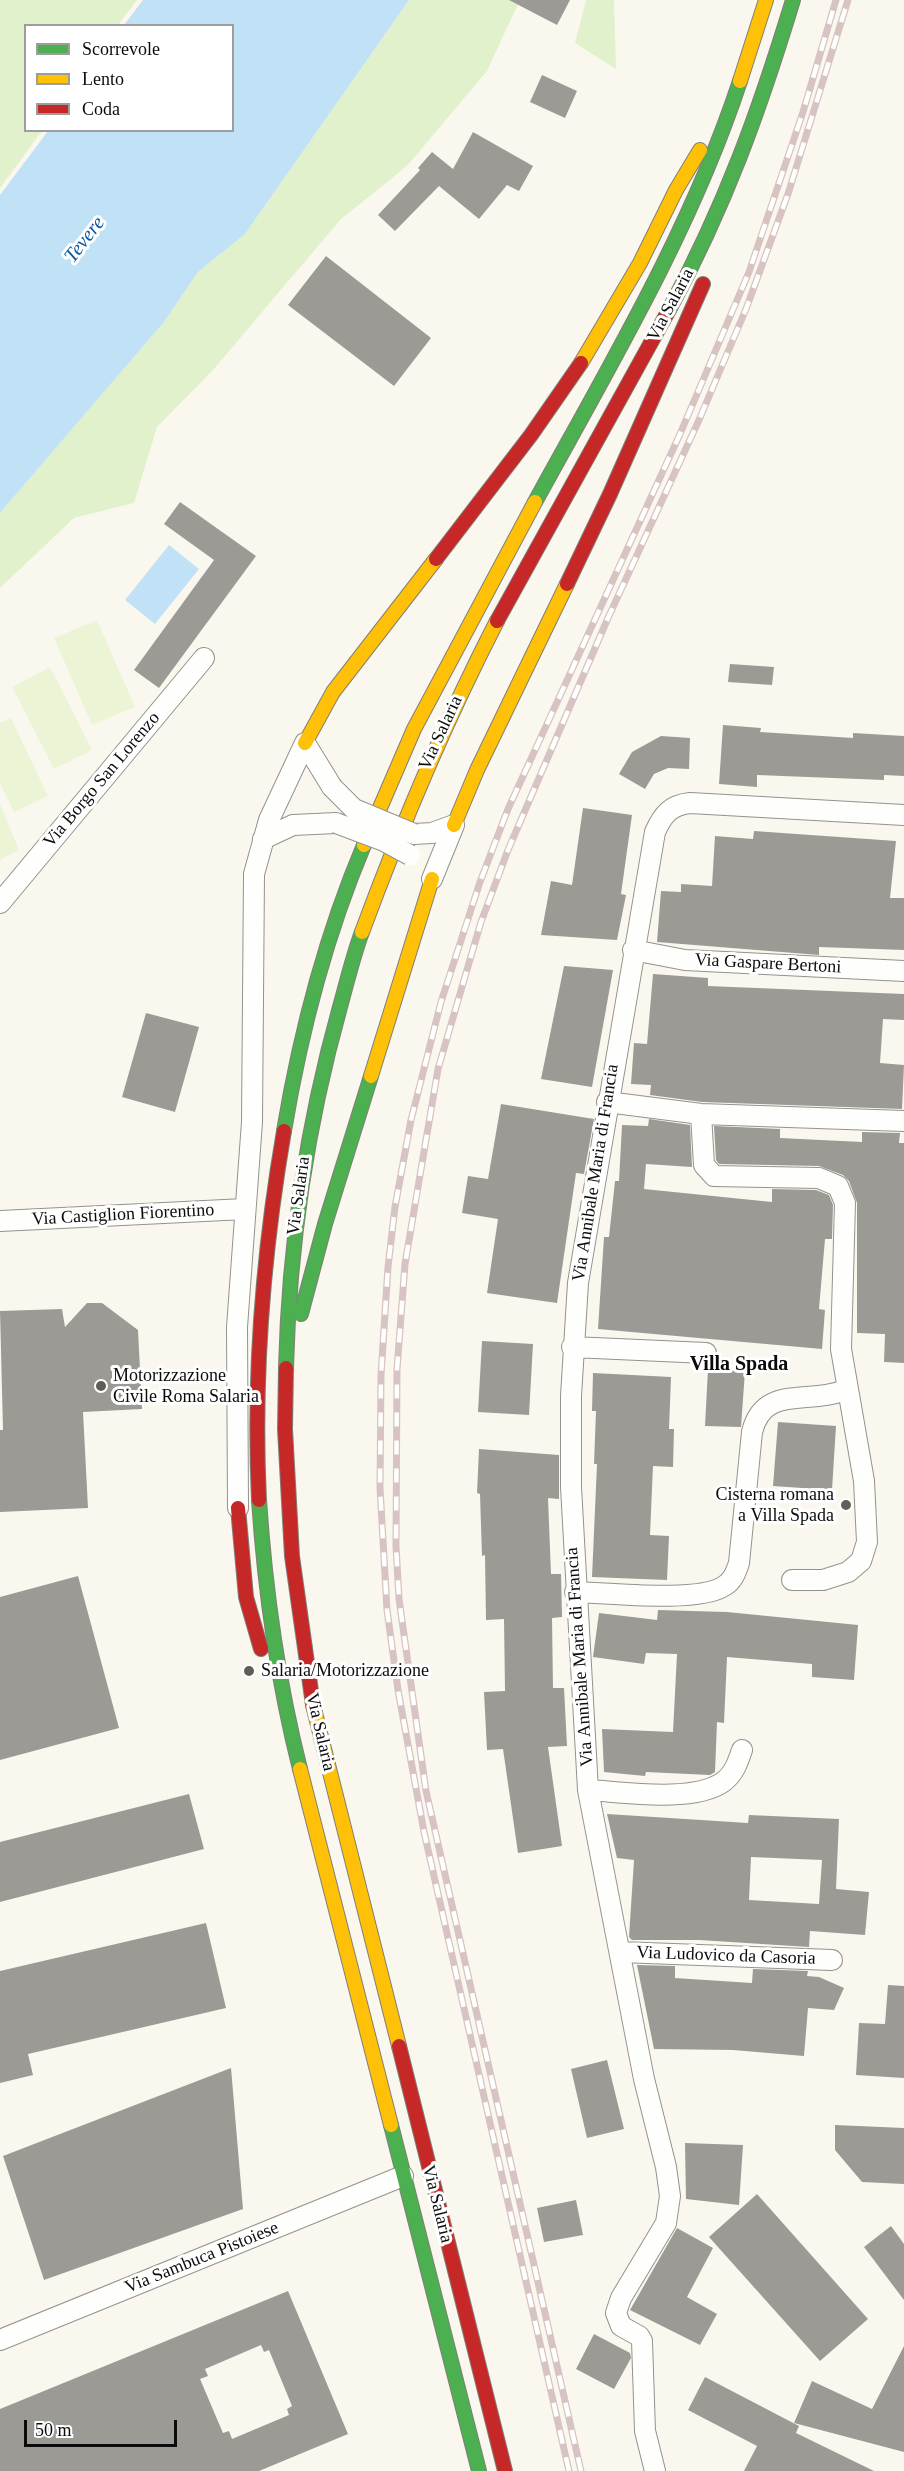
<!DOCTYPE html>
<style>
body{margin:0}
#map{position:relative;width:904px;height:2471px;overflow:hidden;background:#faf8ee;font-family:Georgia,serif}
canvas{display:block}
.legend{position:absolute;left:24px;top:24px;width:210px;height:108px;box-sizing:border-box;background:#fff;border:2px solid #9d9d9d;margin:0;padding:8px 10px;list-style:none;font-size:18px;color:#0b0b0b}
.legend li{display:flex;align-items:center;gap:12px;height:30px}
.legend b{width:30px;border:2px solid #9d9d9d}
.scale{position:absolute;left:24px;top:2420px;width:153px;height:27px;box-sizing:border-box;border:3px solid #0b0b0b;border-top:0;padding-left:8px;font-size:18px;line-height:21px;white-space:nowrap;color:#0b0b0b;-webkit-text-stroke:4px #fff;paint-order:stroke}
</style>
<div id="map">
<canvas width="904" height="2471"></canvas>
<ul class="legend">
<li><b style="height:8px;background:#4caf50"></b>Scorrevole</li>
<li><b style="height:8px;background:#ffc107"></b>Lento</li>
<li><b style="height:8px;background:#c62828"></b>Coda</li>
</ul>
<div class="scale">50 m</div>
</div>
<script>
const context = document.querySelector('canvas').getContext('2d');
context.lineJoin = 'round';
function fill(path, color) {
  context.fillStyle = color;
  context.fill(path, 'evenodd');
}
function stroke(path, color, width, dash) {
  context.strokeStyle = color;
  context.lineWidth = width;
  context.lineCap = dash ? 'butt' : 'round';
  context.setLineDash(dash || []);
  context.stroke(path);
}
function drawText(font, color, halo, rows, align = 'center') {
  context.font = font + ' Georgia,serif';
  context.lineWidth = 6;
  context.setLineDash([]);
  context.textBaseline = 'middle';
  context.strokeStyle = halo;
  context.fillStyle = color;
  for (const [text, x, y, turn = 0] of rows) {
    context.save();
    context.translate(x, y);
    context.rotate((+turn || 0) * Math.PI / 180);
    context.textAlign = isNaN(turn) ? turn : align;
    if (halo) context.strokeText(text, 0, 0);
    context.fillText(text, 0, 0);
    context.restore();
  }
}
const green = new Path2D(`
 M 0,0 L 137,0 L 118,25 L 26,26 L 26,130 L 42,131 L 0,188 Z
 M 409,0 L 520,0 L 487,71 L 407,166 L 340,220 L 213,370 L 157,427 L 134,503 L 74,518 L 0,588 L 0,513 L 164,322 L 198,272 L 245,234 Z
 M 586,0 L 614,0 L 616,69 L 575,43 Z`);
const pitch = new Path2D(`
 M 97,620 L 135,707 L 92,725 L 54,638 Z
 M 50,667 L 92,750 L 54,769 L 12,687 Z
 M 11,718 L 48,796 L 14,812 L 0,783 L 0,723 Z
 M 0,804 L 19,850 L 0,860 Z`);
const water = new Path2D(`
 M 143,0 L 409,0 L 245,234 L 198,272 L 164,322 L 0,513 L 0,195 L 48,131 L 232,130 L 232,26 L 124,25 Z
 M 169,545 L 199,569 L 155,624 L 125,600 Z`);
const building = new Path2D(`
 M 509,0 L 570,0 L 557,25 Z
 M 542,75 L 577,91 L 565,118 L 530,102 Z
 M 473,132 L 533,166 L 519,191 L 507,185 L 479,219 L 439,186 L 395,231 L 378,215 L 420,170 L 418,168 L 432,152 L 453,169 Z
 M 326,256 L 431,338 L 394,386 L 288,305 Z
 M 180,502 L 256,556 L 159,688 L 134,670 L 214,560 L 164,524 Z
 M 730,664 L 774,667 L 772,685 L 728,682 Z
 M 723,725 L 761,728 L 760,732 L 853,738 L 853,733 L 904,736 L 904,776 L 884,775 L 884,780 L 757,775 L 757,787 L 719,784 Z
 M 661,736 L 690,738 L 689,769 L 668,768 L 654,774 L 645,789 L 619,774 L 632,752 Z
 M 583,808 L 632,815 L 621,894 L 626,895 L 617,940 L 541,935 L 551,881 L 572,885 Z
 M 754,831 L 896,841 L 890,898 L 904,898 L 904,950 L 819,947 L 819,955 L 657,942 L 661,891 L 681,892 L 681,884 L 712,886 L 715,836 L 753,839 Z
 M 564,966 L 613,970 L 592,1087 L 541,1079 Z
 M 653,974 L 708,978 L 708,986 L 904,994 L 904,1020 L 883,1019 L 880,1063 L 904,1065 L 902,1109 L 702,1102 L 650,1095 L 651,1085 L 631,1084 L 634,1043 L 647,1044 Z
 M 146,1013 L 199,1027 L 175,1112 L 122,1097 Z
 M 501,1104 L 594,1119 L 584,1174 L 576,1173 L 557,1303 L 487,1293 L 498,1219 L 462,1213 L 468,1176 L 488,1179 Z
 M 649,1119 L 690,1125 L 692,1167 L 646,1164 L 644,1189 L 772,1202 L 772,1189 L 816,1190 L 829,1195 L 833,1205 L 832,1239 L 825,1239 L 819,1309 L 825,1310 L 822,1349 L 598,1329 L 604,1237 L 609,1237 L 615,1181 L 619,1181 L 622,1125 L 648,1126 Z
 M 714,1126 L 780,1129 L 780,1138 L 862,1142 L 862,1132 L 900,1133 L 899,1143 L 904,1143 L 904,1363 L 884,1362 L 885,1334 L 857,1333 L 857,1203 L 849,1181 L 843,1175 L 819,1166 L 719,1164 L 716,1160 Z
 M 87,1303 L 102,1303 L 138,1330 L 142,1409 L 83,1412 L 88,1508 L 0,1512 L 0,1430 L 3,1430 L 0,1311 L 62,1309 L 65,1327 Z
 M 482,1341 L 533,1344 L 529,1415 L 478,1412 Z
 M 708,1369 L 745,1371 L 741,1427 L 705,1426 Z
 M 593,1373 L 671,1377 L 669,1429 L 674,1429 L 673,1467 L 653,1466 L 650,1535 L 669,1536 L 667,1580 L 592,1577 L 597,1464 L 594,1464 L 596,1411 L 592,1411 Z
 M 778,1422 L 836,1426 L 832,1490 L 773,1486 Z
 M 479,1449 L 559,1455 L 559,1499 L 548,1498 L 551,1574 L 561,1574 L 562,1617 L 552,1618 L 553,1688 L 564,1688 L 567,1746 L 548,1747 L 562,1846 L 518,1853 L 503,1749 L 487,1750 L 484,1692 L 505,1691 L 504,1619 L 486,1620 L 485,1555 L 482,1556 L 480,1494 L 477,1493 Z
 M 78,1576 L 119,1728 L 0,1760 L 0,1597 Z
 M 658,1610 L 727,1612 L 858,1625 L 854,1680 L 812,1677 L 812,1664 L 727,1657 L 724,1723 L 717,1722 L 715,1772 L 710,1775 L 646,1772 L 645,1776 L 604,1772 L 602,1729 L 673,1732 L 677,1654 L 646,1653 L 644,1664 L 593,1657 L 599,1613 L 657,1620 Z
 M 189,1794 L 204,1849 L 0,1902 L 0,1842 Z
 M 607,1814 L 748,1823 L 749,1815 L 839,1819 L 836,1889 L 869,1892 L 865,1935 L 810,1931 L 809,1947 L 699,1940 L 632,1940 L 629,1937 L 634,1860 L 617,1858 ZM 751,1857 L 822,1860 L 819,1904 L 749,1900 Z
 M 206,1923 L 226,2008 L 28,2054 L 33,2075 L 0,2083 L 0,1971 Z
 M 637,1965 L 675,1966 L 675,1978 L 752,1983 L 753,1969 L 808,1971 L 807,1976 L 819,1977 L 844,1988 L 834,2010 L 808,2008 L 804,2056 L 733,2050 L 654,2049 Z
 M 888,1985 L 904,1986 L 904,2078 L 856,2075 L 859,2023 L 885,2024 Z
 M 607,2060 L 624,2129 L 587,2138 L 571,2069 Z
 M 231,2068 L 243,2209 L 44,2280 L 3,2156 Z
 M 835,2125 L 904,2128 L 904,2184 L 862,2182 L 835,2150 Z
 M 685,2143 L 743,2145 L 739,2205 L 686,2199 Z
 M 757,2194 L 868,2319 L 820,2361 L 709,2237 Z
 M 576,2200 L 583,2235 L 544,2242 L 537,2208 Z
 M 891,2226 L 904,2244 L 904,2300 L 864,2247 Z
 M 677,2228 L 713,2248 L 687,2297 L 717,2314 L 700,2345 L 630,2310 Z
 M 288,2291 L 348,2434 L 259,2471 L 0,2471 L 0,2409 ZM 261,2345 L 264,2352 L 269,2350 L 292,2406 L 287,2409 L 289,2415 L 232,2439 L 229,2431 L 223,2433 L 200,2379 L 208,2376 L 205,2369 Z
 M 594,2334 L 630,2353 L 631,2358 L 614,2389 L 576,2369 Z
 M 904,2346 L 904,2452 L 794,2423 L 812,2381 L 872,2409 Z
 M 705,2377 L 799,2426 L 796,2433 L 874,2471 L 744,2471 L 757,2446 L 688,2410 Z`);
const street = new Path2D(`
 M 305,743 L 332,787
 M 414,834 L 432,833 L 454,825
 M 263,839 L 293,825 L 336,823
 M 432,879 L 454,825
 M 0,903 L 204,658
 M 633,950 L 685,960 L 904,971
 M 607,1102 L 701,1114 L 904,1121
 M 701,1114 L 704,1165 L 714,1176 L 819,1178 L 838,1186 L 845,1203 L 841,1349 L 864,1481 L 867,1542 L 861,1561 L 848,1572 L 823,1580 L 792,1580
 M 0,1221 L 245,1209
 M 572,1347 L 706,1353
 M 238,1508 L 237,1327 L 252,1122 L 254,874 L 269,820 L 305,743
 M 575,1592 C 608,1593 699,1603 724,1586 C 733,1581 736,1572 739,1563 L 752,1432 C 764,1383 810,1406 847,1389
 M 588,1790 C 624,1792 693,1803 723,1782 C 734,1774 738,1762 742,1750
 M 620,1952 L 832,1960
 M 0,2340 L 403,2176
 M 655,2471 L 645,2431 L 642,2341 L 639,2336 L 621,2326 L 616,2313 L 621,2298 L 666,2223 L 670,2196 L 666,2167 L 644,2079 L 588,1790 L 571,1487 L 571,1396 L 578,1283 L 655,832 C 663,814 671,805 690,803 L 904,815`);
const fast = new Path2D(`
 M 669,310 C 725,206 759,112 793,0
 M 535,502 C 610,365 691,230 740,81
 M 284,1131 C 300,1035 326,935 364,845
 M 301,1314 L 325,1224 L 371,1076
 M 286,1368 C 289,1246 307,1125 340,1007 C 347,982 353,956 362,932
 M 259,1500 C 265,1590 278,1682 300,1769
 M 391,2125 L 479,2471`);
const slow = new Path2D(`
 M 740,81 L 766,0
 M 581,363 L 640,263 L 676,190 L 700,150
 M 305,743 L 333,692 L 436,559
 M 454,825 L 477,770 L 567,584
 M 364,845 L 414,729 L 535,502
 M 362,932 C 402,824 444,724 497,621
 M 371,1076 L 432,879
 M 313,1705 L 399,2046
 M 300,1769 L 391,2125`);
const jam = new Path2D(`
 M 436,559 L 531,435 L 581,363
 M 567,584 L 610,494 L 703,284
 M 497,621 L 669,310
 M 286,1368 L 285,1429 L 292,1556 L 313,1705
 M 259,1500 C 253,1376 263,1253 284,1131
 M 238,1508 L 246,1597 L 261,1649
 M 399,2046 L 505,2471`);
const rail = new Path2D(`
 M 569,2471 L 424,1832 L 398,1690 L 387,1610 L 380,1488 L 381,1375 L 388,1267 L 395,1207 L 411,1120 L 441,1002 L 480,882 L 508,809 L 680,434 L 749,272 L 803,112 L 836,0
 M 581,2471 L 426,1791 L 399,1599 L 396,1546 L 397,1369 L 405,1264 L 438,1069 L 481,922 L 508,850 L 608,618 L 699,420 L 746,309 L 788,194 L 848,0`);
const streetBridge = new Path2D(`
 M 332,787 L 354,809 L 414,834
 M 336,823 L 384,841 L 410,855`);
const markers = [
 [101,1386,6,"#5f5e5a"],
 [846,1505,6,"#5f5e5a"],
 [249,1671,6,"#5f5e5a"]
];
const streetNames = [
 ["Via Salaria",671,305,-62],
 ["Via Salaria",441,733,-65],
 ["Via Borgo San Lorenzo",102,780,-50],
 ["Via Gaspare Bertoni",768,964,3],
 ["Via Annibale Maria di Francia",596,1173,-81],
 ["Via Salaria",299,1196,-82],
 ["Via Castiglion Fiorentino",123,1215,-3],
 ["Via Annibale Maria di Francia",580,1657,-94],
 ["Via Salaria",320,1732,77],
 ["Via Ludovico da Casoria",726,1956,2],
 ["Via Salaria",437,2204,76],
 ["Via Sambuca Pistoiese",202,2258,-22]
];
const poiNames = [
 ["Motorizzazione",113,1376],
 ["Civile Roma Salaria",113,1397],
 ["Cisterna romana",834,1495,"right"],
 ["a Villa Spada",834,1516,"right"],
 ["Salaria/Motorizzazione",261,1671]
];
const waterNames = [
 ["Tevere",85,240,-52]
];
const neighbourhoodNames = [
 ["Villa Spada",739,1365]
];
fill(green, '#e0f1cc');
fill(pitch, '#ebf5d6');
fill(water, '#c1e1f6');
fill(building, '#9c9a94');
stroke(street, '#93928d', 22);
stroke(fast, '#807f7a', 16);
stroke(slow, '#807f7a', 16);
stroke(jam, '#807f7a', 16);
stroke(street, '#fefefc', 20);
stroke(fast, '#4caf50', 14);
stroke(slow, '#ffc107', 14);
stroke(jam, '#c62828', 14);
stroke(rail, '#d7c3c2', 7);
stroke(rail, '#fff', 4.5, [14]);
stroke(streetBridge, '#93928d', 22, []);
stroke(streetBridge, '#fefefc', 20);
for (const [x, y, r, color] of markers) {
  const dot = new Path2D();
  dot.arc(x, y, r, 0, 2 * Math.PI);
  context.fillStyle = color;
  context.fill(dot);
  stroke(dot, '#fff', 2);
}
drawText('18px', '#0b0b0b', '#fff', streetNames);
drawText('18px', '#0b0b0b', '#fff', poiNames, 'left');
drawText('italic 20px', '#0d58a3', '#fff', waterNames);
drawText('bold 20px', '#0b0b0b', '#fff', neighbourhoodNames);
</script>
